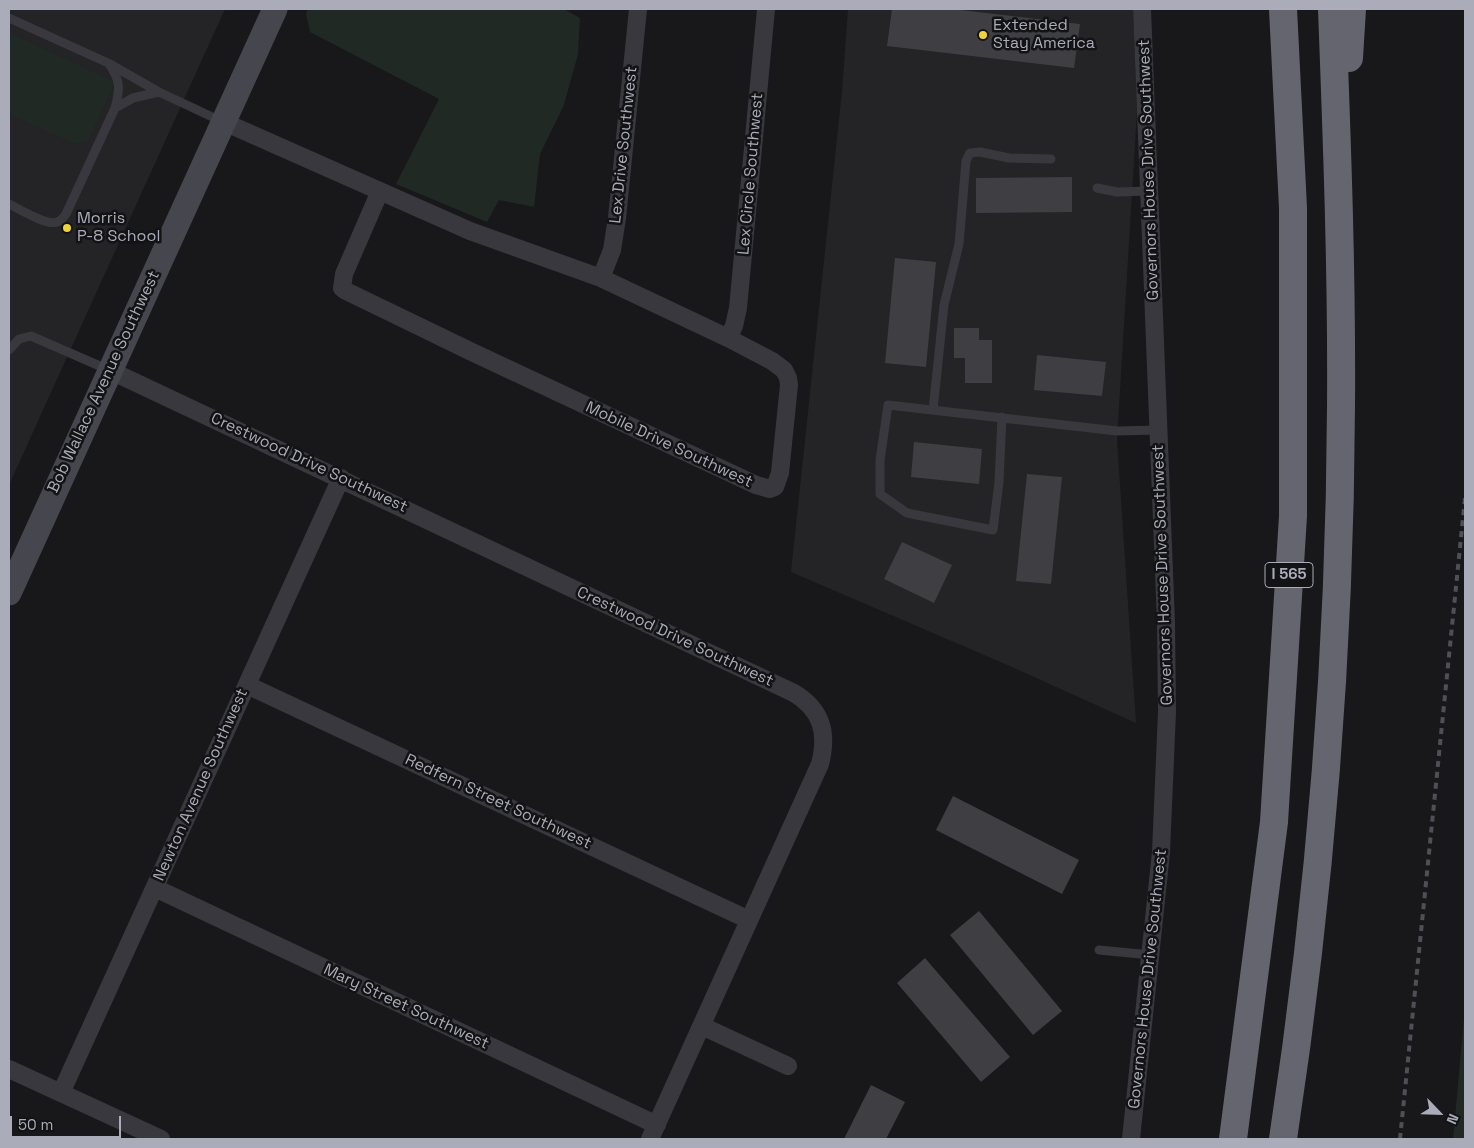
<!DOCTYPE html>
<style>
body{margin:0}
#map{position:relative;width:1474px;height:1148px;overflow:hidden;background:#181719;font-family:"Space Grotesk",sans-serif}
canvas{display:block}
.frame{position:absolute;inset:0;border:10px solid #aaacb9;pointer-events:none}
.north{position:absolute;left:1414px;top:1088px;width:50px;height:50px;-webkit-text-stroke:4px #131214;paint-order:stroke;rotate:114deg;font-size:14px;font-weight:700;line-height:20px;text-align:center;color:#aaacb9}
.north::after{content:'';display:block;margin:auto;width:18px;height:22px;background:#aaacb9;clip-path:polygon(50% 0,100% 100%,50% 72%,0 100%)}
.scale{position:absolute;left:10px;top:1116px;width:111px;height:22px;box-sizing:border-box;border:2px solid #aaacb9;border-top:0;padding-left:6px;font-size:15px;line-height:18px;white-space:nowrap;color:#aaacb9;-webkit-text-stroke:4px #131214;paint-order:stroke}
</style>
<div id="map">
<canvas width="1474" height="1148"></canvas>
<div class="frame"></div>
<div class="north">N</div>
<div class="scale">50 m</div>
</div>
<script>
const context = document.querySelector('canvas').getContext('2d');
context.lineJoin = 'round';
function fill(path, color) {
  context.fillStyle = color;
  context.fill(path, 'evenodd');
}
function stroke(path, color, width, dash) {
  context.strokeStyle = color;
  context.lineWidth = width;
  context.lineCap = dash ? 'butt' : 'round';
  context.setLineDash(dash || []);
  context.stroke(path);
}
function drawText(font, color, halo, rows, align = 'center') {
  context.font = font + ' "Space Grotesk",sans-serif';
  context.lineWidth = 5;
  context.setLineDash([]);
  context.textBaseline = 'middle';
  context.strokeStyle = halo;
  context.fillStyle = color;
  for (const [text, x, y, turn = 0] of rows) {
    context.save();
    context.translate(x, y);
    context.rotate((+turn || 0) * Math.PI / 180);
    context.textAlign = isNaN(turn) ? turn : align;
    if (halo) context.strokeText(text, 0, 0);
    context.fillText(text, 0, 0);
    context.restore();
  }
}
const built = new Path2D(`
 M 9,9 L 225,9 L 9,485 Z
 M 848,9 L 1133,9 L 1137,111 L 1117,440 L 1136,723 L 1003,663 L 791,572 L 842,91 Z`);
const green = new Path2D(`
 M 308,9 L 564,9 L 580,18 L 578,54 L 564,105 L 540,154 L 534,207 L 499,200 L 487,222 L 396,184 L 439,99 L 310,32 L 306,14 Z
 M 9,33 L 111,80 L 113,84 L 112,89 L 88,141 L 79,144 L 71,142 L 9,114 Z
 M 1465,1007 L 1465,1139 L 1453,1139 Z`);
const building = new Path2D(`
 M 892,9 L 952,9 L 1080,24 L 1074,68 L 887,46 Z
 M 1072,177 L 1072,212 L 976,213 L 976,178 Z
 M 895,258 L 936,262 L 926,367 L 885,363 Z
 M 954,328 L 979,328 L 979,340 L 992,340 L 992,383 L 965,383 L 965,358 L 954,358 Z
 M 1037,355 L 1106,362 L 1102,396 L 1034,390 Z
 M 914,442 L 982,449 L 979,484 L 911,477 Z
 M 1027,474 L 1062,477 L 1051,584 L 1016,581 Z
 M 902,542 L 952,565 L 934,603 L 884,579 Z
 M 953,796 L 1079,860 L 1062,894 L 936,830 Z
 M 979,911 L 1062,1011 L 1033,1035 L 950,935 Z
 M 925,958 L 1010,1057 L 981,1082 L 897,983 Z
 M 871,1085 L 905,1102 L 886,1139 L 844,1139 Z`);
const lane = new Path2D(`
 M 9,18 L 108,63 L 159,92 L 223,122
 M 109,64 C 121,81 120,89 115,108
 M 1097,188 L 1117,192 L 1149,191
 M 9,204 C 19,209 47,226 57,222 C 61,221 64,217 66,214 L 115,108 L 133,98 L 159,92
 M 9,350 L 19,339 L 31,336 L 109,370
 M 933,410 L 944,305 L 959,244 L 966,161 L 970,153 L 980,152 L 1009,158 L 1051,159
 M 1002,417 L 999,482 L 993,530 L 907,513 L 880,494 L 880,460 L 888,405 L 1117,431 L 1159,430
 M 1099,950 L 1151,955`);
const street = new Path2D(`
 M 224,122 L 470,231 L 601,278 L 728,338 L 772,361 L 784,370 L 788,378 L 789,385 L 780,473 L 775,487 L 770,489 L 756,485 L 474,353 L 346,291 L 342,288 L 344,274 L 380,191
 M 601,278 L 612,250 L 617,218 L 638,9
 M 728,338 L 734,326 L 738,308 L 766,9
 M 109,370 L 794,693 C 822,710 828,733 820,764 L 650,1139
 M 247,685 L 749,920
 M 155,888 L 657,1125
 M 702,1026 L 788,1066
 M 9,1069 L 161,1139
 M 61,1093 L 341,478
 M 1131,1139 L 1161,852 L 1167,712 L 1166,623 L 1142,9`);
const secondary = new Path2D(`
 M 9,593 L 275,9`);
const highway = new Path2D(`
 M 1349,58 L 1352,9
 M 1233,1139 L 1274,822 L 1293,516 L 1293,208 L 1283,9
 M 1283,1139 C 1320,897 1340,652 1341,407 C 1342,274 1337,142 1332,9`);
const rail = new Path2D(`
 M 1400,1139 L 1465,498`);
const markers = [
 [983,35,5,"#efd33a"],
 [67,228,5,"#efd33a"]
];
const shields = [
 [1289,575,48]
];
const shieldNames = [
 ["I 565",1289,575]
];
const poiNames = [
 ["Extended",993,26],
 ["Stay America",993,44],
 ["Morris",77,219],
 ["P-8 School",77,237]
];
const streetNames = [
 ["Lex Drive Southwest",624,145,-84],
 ["Governors House Drive Southwest",1149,170,-92],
 ["Lex Circle Southwest",751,174,-85],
 ["Bob Wallace Avenue Southwest",104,382,-65],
 ["Mobile Drive Southwest",669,445,25],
 ["Crestwood Drive Southwest",309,463,25],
 ["Governors House Drive Southwest",1163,575,-92],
 ["Crestwood Drive Southwest",675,637,25],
 ["Newton Avenue Southwest",201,785,-66],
 ["Redfern Street Southwest",498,802,25],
 ["Governors House Drive Southwest",1148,979,-84],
 ["Mary Street Southwest",406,1007,25]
];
fill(built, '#242326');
fill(green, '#212924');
fill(building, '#3f3f43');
stroke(lane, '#39383e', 9);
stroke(street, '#39383e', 18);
stroke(secondary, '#46474e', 25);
stroke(highway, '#64656f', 28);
stroke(rail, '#4f5057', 4, [6, 5]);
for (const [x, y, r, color] of markers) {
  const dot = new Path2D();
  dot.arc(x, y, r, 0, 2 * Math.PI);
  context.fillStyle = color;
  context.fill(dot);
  stroke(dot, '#131214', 2);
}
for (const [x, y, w] of shields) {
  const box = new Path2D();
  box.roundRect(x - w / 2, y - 12.5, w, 25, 4);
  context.fillStyle = '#131214';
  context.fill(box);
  stroke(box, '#aaacb9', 1);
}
drawText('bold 15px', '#aaacb9', null, shieldNames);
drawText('16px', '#aaacb9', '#131214', poiNames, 'left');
drawText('16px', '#aaacb9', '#131214', streetNames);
</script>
